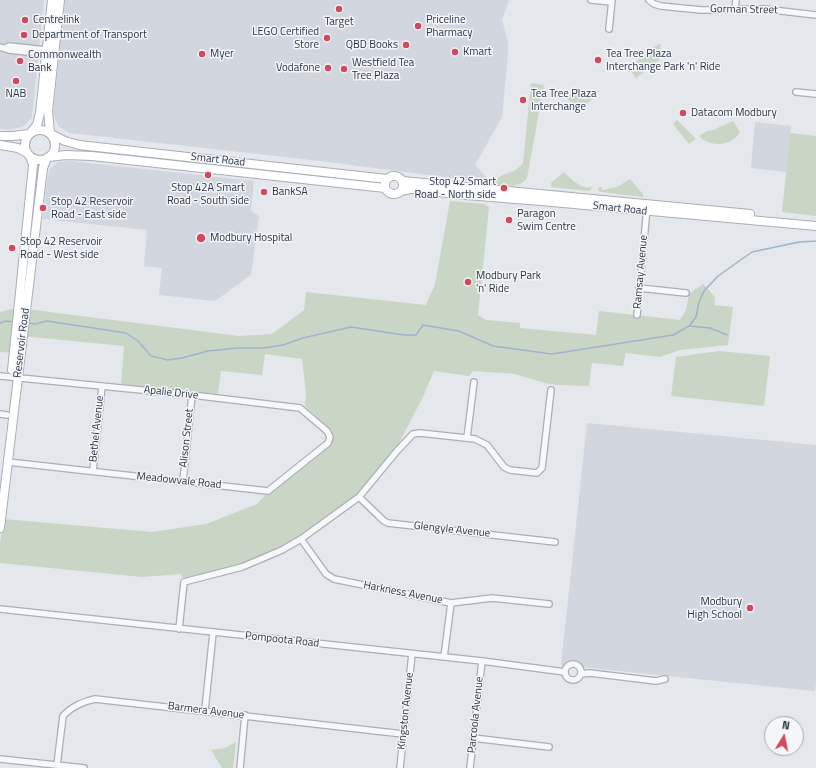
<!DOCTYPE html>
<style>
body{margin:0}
#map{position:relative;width:816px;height:768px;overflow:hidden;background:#e4e7ec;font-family:"Titillium Web",sans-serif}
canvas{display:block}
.north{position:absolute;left:764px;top:716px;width:40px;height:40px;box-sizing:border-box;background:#f4f6f9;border:1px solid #a4a8b1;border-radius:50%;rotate:10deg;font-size:11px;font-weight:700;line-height:16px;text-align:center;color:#2b3445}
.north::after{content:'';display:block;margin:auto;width:14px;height:18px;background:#d1495b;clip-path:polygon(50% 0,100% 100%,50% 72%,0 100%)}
</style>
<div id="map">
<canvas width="816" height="768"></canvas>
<div class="north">N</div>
</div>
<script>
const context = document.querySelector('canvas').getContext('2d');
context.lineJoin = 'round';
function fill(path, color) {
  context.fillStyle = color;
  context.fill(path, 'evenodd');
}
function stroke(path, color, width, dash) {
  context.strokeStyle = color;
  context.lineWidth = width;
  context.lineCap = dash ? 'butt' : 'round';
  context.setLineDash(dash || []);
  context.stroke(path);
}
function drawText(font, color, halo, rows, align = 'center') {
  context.font = font + ' "Titillium Web",sans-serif';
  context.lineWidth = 3;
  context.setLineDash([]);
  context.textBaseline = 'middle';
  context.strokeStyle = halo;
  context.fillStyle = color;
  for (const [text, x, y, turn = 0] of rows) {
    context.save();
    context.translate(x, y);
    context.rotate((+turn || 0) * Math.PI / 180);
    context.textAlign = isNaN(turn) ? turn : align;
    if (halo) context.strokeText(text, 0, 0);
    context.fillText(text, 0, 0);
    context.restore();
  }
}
const built = new Path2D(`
 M 0,0 L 44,0 L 32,117 L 24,126 L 10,130 L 0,129 Z
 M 65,0 L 509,0 L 502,20 L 508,43 L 508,54 L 502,117 L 475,165 L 492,183 L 320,161 L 70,133 L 59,127 L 53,114 Z
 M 755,122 L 791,126 L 786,172 L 751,168 Z
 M 70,161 L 254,181 L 251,211 L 259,216 L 251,275 L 215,301 L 159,295 L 162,268 L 144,266 L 147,230 L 43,219 L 47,180 L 50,169 L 58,162 Z
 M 587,423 L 816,445 L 816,681 L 815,691 L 561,665 Z`);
const green = new Path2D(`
 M 661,44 L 659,60 L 636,78 L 629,68 C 637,62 652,45 661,44 Z
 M 531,83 L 544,85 L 527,178 C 520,189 505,185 494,184 C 501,170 512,177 523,163 Z
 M 563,93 L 594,98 L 577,111 Z
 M 677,120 L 696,139 L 689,144 L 673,124 Z
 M 733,121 L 740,132 C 732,146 711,148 699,136 L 707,131 L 713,130 Z
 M 790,133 L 816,136 L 816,216 L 782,212 Z
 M 564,172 C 571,179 579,187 589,188 L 590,186 L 592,189 L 588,191 L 551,187 L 551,183 Z
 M 630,179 L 643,194 L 643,197 L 601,192 L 598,191 L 599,187 L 602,187 L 602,190 L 617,187 Z
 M 450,201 L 484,204 L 489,207 L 478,315 L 486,320 L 520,323 L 520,328 L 596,335 L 599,311 L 680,320 L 686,310 L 689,294 L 703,284 L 715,297 L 714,305 L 733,307 L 728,345 L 680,350 L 660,357 L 626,353 L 623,366 L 592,363 L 589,386 L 557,385 L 545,383 L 515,374 L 473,371 L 469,376 L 434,371 L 422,399 L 397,447 L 358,494 L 301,537 L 242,567 L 184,582 L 181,574 L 142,577 L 0,563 L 0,544 L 3,519 L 152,532 L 206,524 L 257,504 L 271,489 L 330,437 L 332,431 L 305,406 L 306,393 L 302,359 L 265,354 L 262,375 L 221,371 L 218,394 L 121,384 L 124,346 L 22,336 L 26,309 L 239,336 L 272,334 L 304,310 L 306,292 L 426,305 L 435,284 Z
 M 19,307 L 14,353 L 0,352 L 0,312 Z
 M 719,351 L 770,356 L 764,406 L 671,396 L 676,357 Z
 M 236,742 L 233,768 L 222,768 L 211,750 L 225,748 Z`);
const stream = new Path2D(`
 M 0,323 L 6,321 L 14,322
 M 28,323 L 35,324 L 47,321 L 126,333 L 138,341 L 151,356 L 168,360 L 182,358 L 208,351 L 237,348 L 264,348 L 283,345 L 303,338 L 351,327 L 404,335 L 416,335 L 423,325 L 459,331 L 493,346 L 552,354 L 673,335 L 689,326 L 696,317 L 699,302 L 704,291 L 718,276 L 752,252 L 799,242 L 816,241
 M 689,326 L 710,328 L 727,335`);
const street = new Path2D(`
 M 591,0 L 611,2
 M 649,0 L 654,4 L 661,6 L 701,10 L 764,9 L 816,15
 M 735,9 L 736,0
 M 609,29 L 612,0
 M 0,47 L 9,50 L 46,54
 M 5,48 L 9,46 L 46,50
 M 796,92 L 816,94
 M 639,288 L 686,293
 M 637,315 L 647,208
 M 0,376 L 192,395 L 300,408 L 327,431 L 330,437 L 328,443 L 268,491 L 8,462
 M 0,414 L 7,415
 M 467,438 L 474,382
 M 93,471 L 102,386
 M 183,481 L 192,395
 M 359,497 L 384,521 L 388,523 L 555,542
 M 301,539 L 326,574 L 334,579 L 451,603 L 492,598 L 549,604
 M 0,609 L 482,661 L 565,672
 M 179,629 L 184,582 L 242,567 L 282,550 L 301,539 L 359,497 L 397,451 L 413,434 L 420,433 L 475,439 L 487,445 L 504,467 L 510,470 L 537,473 L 542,468 L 551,390
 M 444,657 L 451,603
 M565 672a8 8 0 1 1 16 0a8 8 0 1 1-16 0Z
 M 581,674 L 590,673 L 656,681 L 665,679
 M 205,710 L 213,633
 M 473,738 L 549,747
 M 0,759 L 84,768
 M 57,765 L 63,716 C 71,707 84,701 95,699 L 403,734
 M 240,768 L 245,715
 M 400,768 L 412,654
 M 470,768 L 482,661`);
const secondary = new Path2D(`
 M25 145a15 15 0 1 1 30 0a15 15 0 1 1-30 0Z
 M 31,132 L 37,125 L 40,113 L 52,0
 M 50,133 L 48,111 L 60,0
 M 51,134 L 65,141 L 79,145 L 387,179
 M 0,136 L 13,136 L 29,134
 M 0,145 L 18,148 L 27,153
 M 49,157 L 66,155 L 92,156 L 385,188
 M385 185a9 9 0 1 1 18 0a9 9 0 1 1-18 0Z
 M 403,181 L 750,214
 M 401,191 L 410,189 L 419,189 L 454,194 L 541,201 L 816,226
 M 12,370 L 32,176 L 33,165 L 30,156
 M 0,528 L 43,168 L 47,158`);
const markers = [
 [339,9,4,"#d1495b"],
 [25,20,4,"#d1495b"],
 [418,26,4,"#d1495b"],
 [24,35,4,"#d1495b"],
 [327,38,4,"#d1495b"],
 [406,45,4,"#d1495b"],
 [455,52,4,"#d1495b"],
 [202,54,4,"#d1495b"],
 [598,60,4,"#d1495b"],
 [20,61,4,"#d1495b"],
 [328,68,4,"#d1495b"],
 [344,69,4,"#d1495b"],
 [16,81,4,"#d1495b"],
 [523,100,4,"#d1495b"],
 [683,113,4,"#d1495b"],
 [208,175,4,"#d1495b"],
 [504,188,4,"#d1495b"],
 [264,192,4,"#d1495b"],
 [43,208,4,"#d1495b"],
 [509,220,4,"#d1495b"],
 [201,238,5,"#d1495b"],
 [12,248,4,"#d1495b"],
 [468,282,4,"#d1495b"],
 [750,608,4,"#d1495b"]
];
const streetNames = [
 ["Gorman Street",744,10,1],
 ["Smart Road",218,160,6],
 ["Smart Road",620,209,6],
 ["Ramsay Avenue",641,272,-85],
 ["Reservoir Road",22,343,-83],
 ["Apalie Drive",171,393,6],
 ["Bethel Avenue",97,429,-84],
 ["Alison Street",187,438,-84],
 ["Meadowvale Road",179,481,6],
 ["Glengyle Avenue",452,530,6],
 ["Harkness Avenue",403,593,11],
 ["Pompoota Road",282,640,6],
 ["Barmera Avenue",206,711,7],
 ["Kingston Avenue",406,711,-84],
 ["Parcoola Avenue",476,715,-84]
];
const poiNames = [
 ["Centrelink",33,20],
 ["Priceline",426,20],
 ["Pharmacy",426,33],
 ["Target",339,22,"center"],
 ["LEGO Certified",319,32,"right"],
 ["Store",319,45,"right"],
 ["Department of Transport",32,35],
 ["QBD Books",398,45,"right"],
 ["Kmart",463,52],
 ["Myer",210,54],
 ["Tea Tree Plaza",606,54],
 ["Interchange Park 'n' Ride",606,67],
 ["Commonwealth",28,55],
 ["Bank",28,68],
 ["Westfield Tea",352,63],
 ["Tree Plaza",352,76],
 ["Vodafone",320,68,"right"],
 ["NAB",16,94,"center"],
 ["Tea Tree Plaza",531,94],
 ["Interchange",531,107],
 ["Datacom Modbury",691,113],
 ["Stop 42 Smart",496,182,"right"],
 ["Road - North side",496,195,"right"],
 ["Stop 42A Smart",208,188,"center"],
 ["Road - South side",208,201,"center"],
 ["BankSA",272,192],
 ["Stop 42 Reservoir",51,202],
 ["Road - East side",51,215],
 ["Paragon",517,214],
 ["Swim Centre",517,227],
 ["Modbury Hospital",210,238],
 ["Stop 42 Reservoir",20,242],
 ["Road - West side",20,255],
 ["Modbury Park",476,276],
 ["'n' Ride",476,289],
 ["Modbury",742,602,"right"],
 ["High School",742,615,"right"]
];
fill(built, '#d2d6de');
fill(green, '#c9d6c5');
stroke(stream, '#9fb4cc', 1.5);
stroke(street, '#a9aeb7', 8);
stroke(secondary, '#a9aeb7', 10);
stroke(street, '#f7f8fa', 5.5);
stroke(secondary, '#fff', 8);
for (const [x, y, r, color] of markers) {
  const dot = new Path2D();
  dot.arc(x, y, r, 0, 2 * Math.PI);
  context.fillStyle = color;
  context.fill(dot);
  stroke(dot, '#f4f6f9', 1.5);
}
drawText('11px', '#2b3445', '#f4f6f9', streetNames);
drawText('11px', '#2b3445', '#f4f6f9', poiNames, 'left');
</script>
